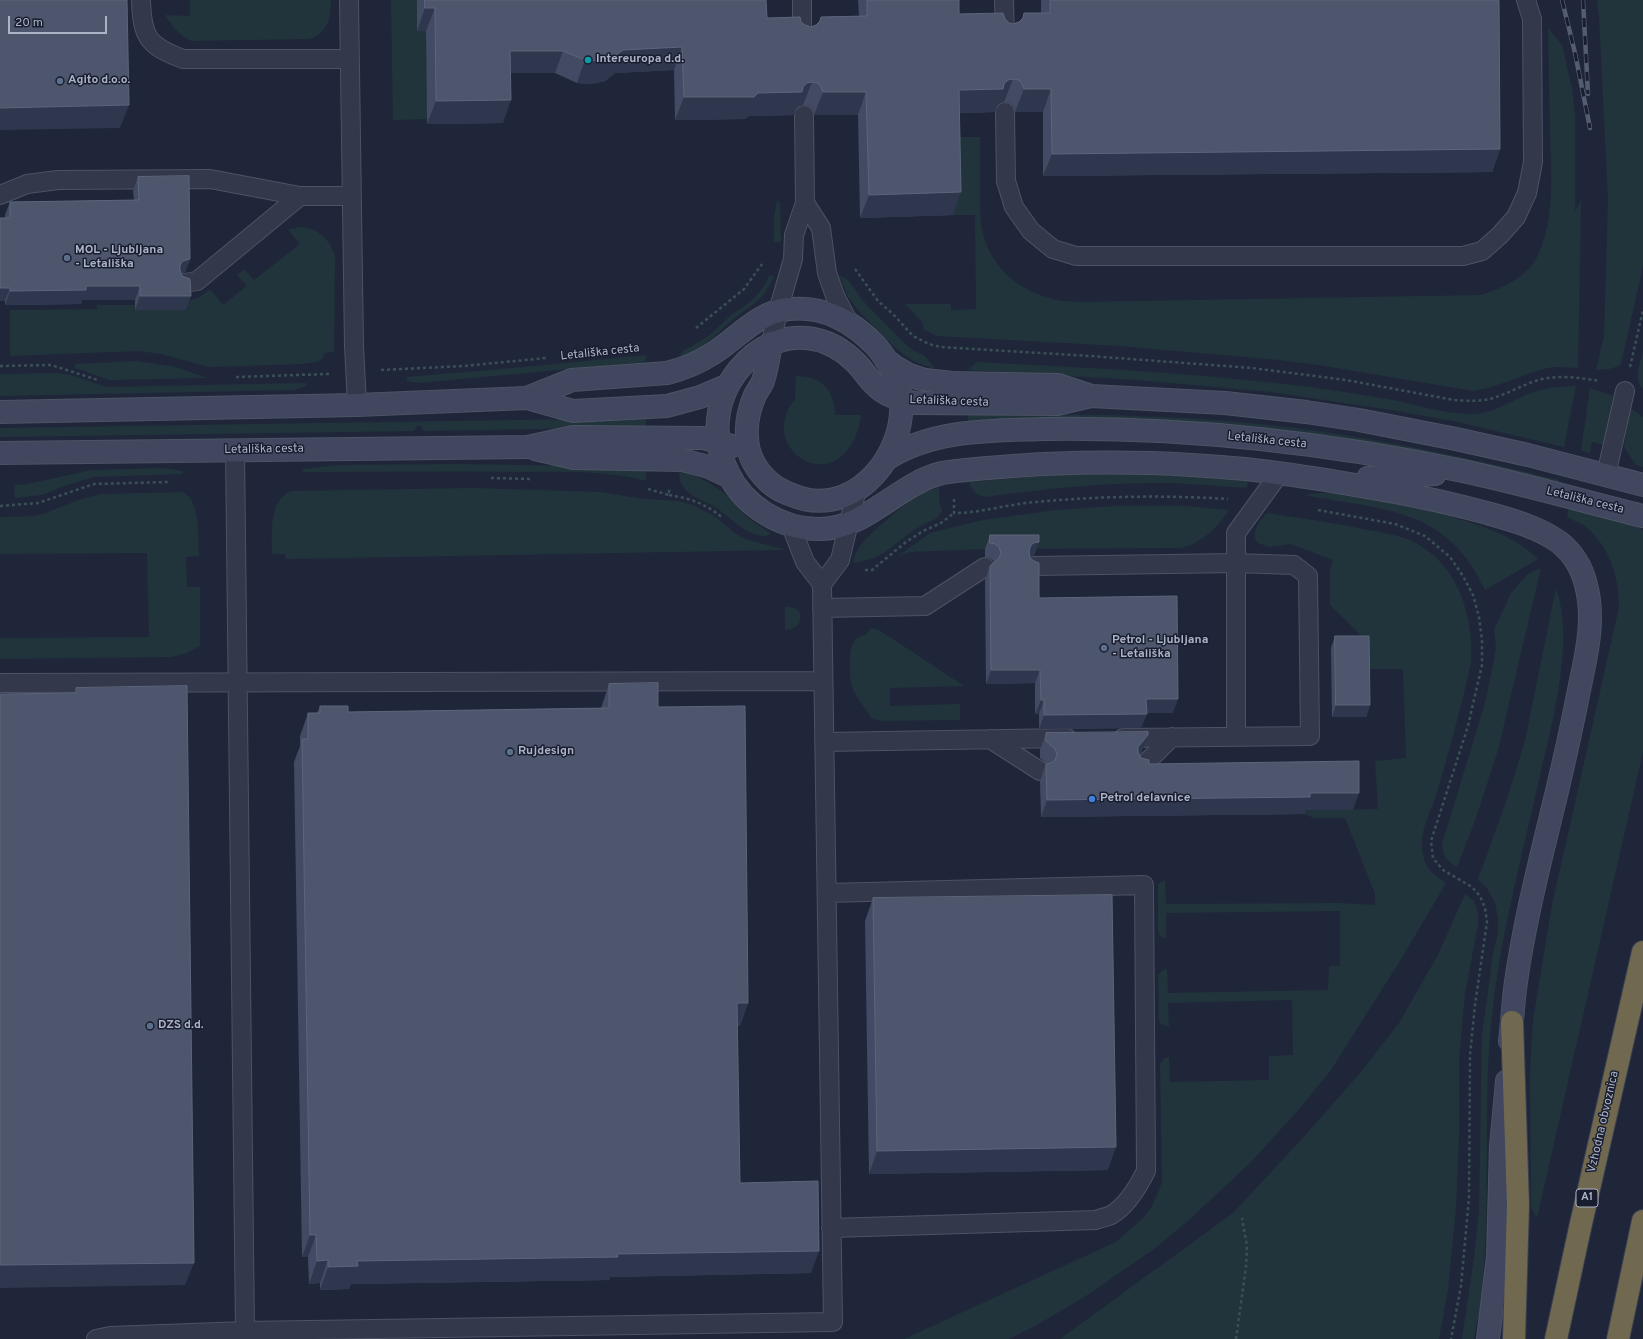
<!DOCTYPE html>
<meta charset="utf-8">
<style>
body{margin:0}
#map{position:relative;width:1643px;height:1339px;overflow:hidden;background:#1f263a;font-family:Overpass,sans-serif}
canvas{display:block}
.scale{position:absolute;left:8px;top:16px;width:99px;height:18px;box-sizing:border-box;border:2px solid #adb3c7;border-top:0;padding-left:5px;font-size:12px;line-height:14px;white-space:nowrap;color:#adb3c7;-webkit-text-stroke:3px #181e2f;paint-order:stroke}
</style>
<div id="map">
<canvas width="1643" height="1339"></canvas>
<div class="scale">20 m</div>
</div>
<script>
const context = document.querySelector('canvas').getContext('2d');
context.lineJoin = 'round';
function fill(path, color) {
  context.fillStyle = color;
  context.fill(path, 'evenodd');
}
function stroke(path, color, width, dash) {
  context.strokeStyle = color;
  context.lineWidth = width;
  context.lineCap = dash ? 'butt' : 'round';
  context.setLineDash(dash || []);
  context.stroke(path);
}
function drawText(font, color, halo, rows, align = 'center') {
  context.font = font + ' Overpass,sans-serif';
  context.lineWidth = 3;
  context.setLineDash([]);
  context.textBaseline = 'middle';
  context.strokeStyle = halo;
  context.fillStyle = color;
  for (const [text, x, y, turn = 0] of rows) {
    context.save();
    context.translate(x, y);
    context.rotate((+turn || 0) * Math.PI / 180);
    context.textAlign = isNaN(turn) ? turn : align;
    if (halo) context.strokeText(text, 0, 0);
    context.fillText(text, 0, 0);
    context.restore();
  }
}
const green = new Path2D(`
 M 190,0 L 331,0 C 331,18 328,33 309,39 L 191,41 C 179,35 172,26 165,15 L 190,16 Z
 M 391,0 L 417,0 L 417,31 L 426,31 L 427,119 L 393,120 Z
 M 1597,0 L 1643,0 L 1643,266 L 1621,364 C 1613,370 1605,369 1596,370 L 1604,336 L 1608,201 L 1599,15 Z
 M 1548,28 L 1562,45 L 1572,88 L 1575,116 L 1575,211 L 1581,202 L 1578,368 C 1569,368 1557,366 1548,368 C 1522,374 1500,387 1474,391 L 1319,365 L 1279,360 L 1119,346 L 937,336 L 924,330 L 922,322 L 905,304 L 951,304 L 951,310 L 976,309 L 975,215 L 953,215 L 952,137 L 980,137 C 980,156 980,176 980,195 C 980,208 980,222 983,234 C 992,269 1021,292 1056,300 C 1063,302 1072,301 1080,302 L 1481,295 C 1501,289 1525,278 1536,259 C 1556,220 1551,172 1550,129 C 1549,96 1549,62 1548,28 Z
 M 777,200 L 780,203 L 781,242 L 774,242 L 774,218 Z
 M 299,227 C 318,228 327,237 335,254 L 334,352 L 325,353 L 321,361 L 302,364 L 209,367 L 161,354 L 139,351 L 10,356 L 10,310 L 97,309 L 97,305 L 135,305 L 135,310 L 185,310 L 185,301 C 196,300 202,296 210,289 L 223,305 L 247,286 L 237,275 L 244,269 L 254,280 L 300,244 L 288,230 Z
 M 839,275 L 848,280 L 865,303 L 904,343 L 913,350 L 925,356 L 935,369 L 913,361 L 895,348 L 859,311 L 848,297 Z
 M 769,276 L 774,276 C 762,304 751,304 730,322 C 714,336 701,351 679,356 C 682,349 698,344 704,339 C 713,333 720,325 728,318 C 747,303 758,300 769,276 Z
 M 1643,352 L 1643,389 C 1633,379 1640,364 1643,352 Z
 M 646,355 L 645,362 L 418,383 L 407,381 L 407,377 L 525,367 Z
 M 137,361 L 176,367 L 207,378 L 110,380 L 75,368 L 75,364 Z
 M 977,362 C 1076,367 1176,372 1275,383 C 1315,387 1354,393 1393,400 C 1418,405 1445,414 1471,414 C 1493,414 1509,402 1528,394 C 1544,388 1559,386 1576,386 L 1564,447 L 1453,421 L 1391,410 L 1271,392 L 1137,380 L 968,370 Z
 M 55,373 L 71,375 L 106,387 L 306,383 L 306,386 L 293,390 L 0,396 L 0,374 Z
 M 796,376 C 821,376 835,390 835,415 L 861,415 C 859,431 853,448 839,458 C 816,475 784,455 784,428 C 784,417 788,407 795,400 Z
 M 1590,388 L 1613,396 L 1604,445 L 1592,442 L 1590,453 L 1581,451 Z
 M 1630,408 L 1643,417 L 1643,467 L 1636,465 L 1624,447 Z
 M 968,414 C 1065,414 1162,414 1259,424 C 1360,434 1460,456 1559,480 L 1558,485 L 1050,420 L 968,421 Z
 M 646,418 L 646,427 L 424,431 L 421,426 L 417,426 L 414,431 L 0,437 L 0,428 Z
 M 461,464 L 583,466 L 646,470 L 646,481 C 605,470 561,472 519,472 C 447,471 375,472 303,472 L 303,469 L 338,465 Z
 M 162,468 L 183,471 L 183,474 L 94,477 L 67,485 L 42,495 L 15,498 L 14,485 L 28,484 L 91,470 Z
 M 679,472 L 692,475 L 708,482 L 724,493 L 748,518 L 770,533 L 769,535 C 751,541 728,515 715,507 C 705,501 693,498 685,489 C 680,484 680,479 679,472 Z
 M 1092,473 L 1169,474 L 1247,480 L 1248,485 L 1246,488 C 1221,486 1196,484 1171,483 C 1109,482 1047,488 986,497 C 977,496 972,491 969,482 L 1040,476 Z
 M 473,488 L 599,492 L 645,499 L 678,501 L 692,505 L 713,515 L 736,534 L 748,540 L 783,549 L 784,550 L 286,559 L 285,554 L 272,554 C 272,534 268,499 292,491 Z
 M 939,488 L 939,500 L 942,511 L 937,518 L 915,529 L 884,553 L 871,559 L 853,563 C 857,543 874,531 889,518 C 900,509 910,498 924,492 C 929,490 934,489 939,488 Z
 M 182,492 C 201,499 198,539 199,556 L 186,557 L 187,587 L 200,587 L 200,646 L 187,653 L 171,657 L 0,659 L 0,638 L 149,637 L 147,553 L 0,554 L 0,517 L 35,516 L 46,513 L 81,499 L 102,494 Z
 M 1321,493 C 1350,492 1378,499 1406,506 C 1446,515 1508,528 1538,559 L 1485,590 C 1447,507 1383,510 1304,495 Z
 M 1115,506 L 1185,506 L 1229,510 C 1217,528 1202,543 1181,548 L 985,549 L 910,552 L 898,556 L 930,533 L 983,520 L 1056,510 Z
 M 1569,506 L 1638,526 L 1643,531 L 1643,752 L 1537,1218 L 1531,1208 L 1530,1073 L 1533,1020 L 1552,905 L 1619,607 C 1619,577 1609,543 1583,525 C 1578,522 1572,520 1567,517 Z
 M 1267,513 C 1299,518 1331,522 1363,529 C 1380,532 1400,535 1416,543 C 1459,566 1474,618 1471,663 C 1461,708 1449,752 1436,795 C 1431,812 1420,830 1422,848 C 1424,867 1431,873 1446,883 L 1403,956 L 1331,1070 L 1301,1107 L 1250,1163 L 1190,1219 L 1158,1246 L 1089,1294 L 1037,1325 L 1009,1339 L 904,1339 L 1116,1242 L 1143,1218 L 1152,1206 L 1162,1183 L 1160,1064 L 1165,1058 L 1169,1057 L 1170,1082 L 1269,1080 L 1269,1056 L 1293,1055 L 1292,1000 L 1168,1003 L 1169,1027 L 1161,1024 L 1159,1021 L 1158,975 L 1163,970 L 1167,969 L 1168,993 L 1328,990 L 1329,966 L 1340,966 L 1340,911 L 1166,913 L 1166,939 L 1160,936 L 1158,932 L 1158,884 L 1165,880 L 1166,904 L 1340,903 L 1375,905 L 1375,894 L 1345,818 L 1314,818 L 1304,814 L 1304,810 L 1378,809 L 1375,761 L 1406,758 L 1403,669 L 1365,669 L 1364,638 L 1330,605 L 1330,570 L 1333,560 L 1291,544 L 1269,547 L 1258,543 C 1250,533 1259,521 1267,513 Z
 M 1541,568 L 1498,750 L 1475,821 L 1457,867 C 1447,861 1443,856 1442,844 L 1485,703 L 1494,660 L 1496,647 L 1494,630 L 1511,593 L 1528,574 Z
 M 1556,588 C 1575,641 1552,722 1540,776 C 1529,824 1517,872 1507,921 C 1497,969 1490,1019 1488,1069 C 1485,1145 1490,1221 1481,1298 C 1480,1311 1476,1325 1474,1339 L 1462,1339 L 1474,1258 L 1479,1212 L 1482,1035 L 1493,954 L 1498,933 L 1498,919 L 1495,902 L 1486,887 L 1478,879 L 1506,802 L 1525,741 Z
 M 785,606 L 797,609 L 800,614 C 802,625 795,629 785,630 Z
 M 871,628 L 879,630 L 964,686 L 890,688 L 890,706 L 960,704 L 960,720 L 882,721 L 871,718 C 866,707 857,700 853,689 C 850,682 850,675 850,668 C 850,655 849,637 865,635 Z
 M 1465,894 L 1474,901 L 1478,912 L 1478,925 L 1465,993 L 1459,1059 L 1459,1136 L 1456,1207 L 1448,1290 L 1439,1339 L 1060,1339 L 1233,1213 L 1300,1141 L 1361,1072 L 1399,1023 L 1439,953 Z`);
const path = new Path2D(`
 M 855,269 L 878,301 L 893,314 L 913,336 L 929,344 L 940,347 L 1090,356 L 1252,368 L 1346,380 L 1454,400 C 1468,401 1483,402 1496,397 C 1512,392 1526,383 1542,379 C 1561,375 1581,378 1600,381
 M 696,328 L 744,289 L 762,264
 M 0,366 L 51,365 L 98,380
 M 1630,367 L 1643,310
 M 381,370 L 464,366 L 546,358
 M 236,377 L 329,374
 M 491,478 L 532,479
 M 648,489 L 669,495 L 669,488
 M 669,495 C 692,499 704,503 723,518
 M 954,499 L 954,513 C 982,513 1008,504 1036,502 C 1100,496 1164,495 1228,499
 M 0,506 L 38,503 L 94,484 L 168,482
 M 1318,510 L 1395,524 L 1425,536 L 1450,557 L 1463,576 L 1473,595 L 1479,617 L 1482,640 L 1482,665 L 1468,726 L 1431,841 L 1433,858 L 1443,870 L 1472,887 L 1480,896 L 1485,908 L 1487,922 L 1475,1005 L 1470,1055 L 1469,1198 L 1461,1286 L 1451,1339
 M 865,570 L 872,570 L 906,542 L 923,531 L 941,523 L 954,513
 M 1236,1339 L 1246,1267 L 1247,1246 L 1242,1218`);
const lane = new Path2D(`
 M 141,0 C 142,37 148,46 183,59 L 349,59
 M 349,0 L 354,346 L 357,405
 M 802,0 L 802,39
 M 1004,0 L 1005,36
 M 1005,112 L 1006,181 L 1014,207 L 1031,231 L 1053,249 L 1076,256 L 1463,256 L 1482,251 L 1500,235 L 1516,217 L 1527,193 L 1533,162 L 1532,19 L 1526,0
 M 0,195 L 27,184 L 58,180 L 210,179 L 300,196 L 352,196
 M 805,203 L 821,228 L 827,273 L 835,296 L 849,323
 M 185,283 L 197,281 L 300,196
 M 771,343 L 778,311 L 793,259 L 794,235 L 805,203 L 804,115
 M 235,450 L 245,1331
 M 1606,475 L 1625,391
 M 791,526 L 805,562 L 822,584
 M 1034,566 L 1236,563 L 1294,565 L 1308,576 L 1310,736 L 1123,738
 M 822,584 L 840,560 L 857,489
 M 822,608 L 925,606 L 985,567
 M 0,683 L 823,681
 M 1236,737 L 1236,533 L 1279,474
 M 990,739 L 1040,771
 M 824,742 L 1067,738
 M 1142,767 L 1172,737
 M 827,893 L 1144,885 L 1146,1171 C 1138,1187 1127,1206 1111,1215 C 1107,1217 1101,1218 1096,1220 L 831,1228
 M 96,1339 L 110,1336 L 245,1331 L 833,1322 L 822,584`);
const secondary = new Path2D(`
 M 886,360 L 895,367 L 909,375 L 921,379 L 934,381 L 952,383 L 1058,385 L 1091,396 L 1225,403 L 1306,412 L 1359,420 L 1456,439 L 1528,455 L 1643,485
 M 1091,396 L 1057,404 L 914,403 C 901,400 886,396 876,386 C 869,380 864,372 859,366 C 845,351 828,340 807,338 C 787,336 768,343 752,356 C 717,386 708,431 728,473 C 744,506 781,529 818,529 C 866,530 897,484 942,473 C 953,471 965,470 976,469 C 999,467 1022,465 1045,464 C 1093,462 1142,462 1191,465 C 1259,468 1328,480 1395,492 C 1427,498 1457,505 1487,513 C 1512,520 1538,527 1559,542 C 1573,553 1582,568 1586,585 C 1596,621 1585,660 1578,695 C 1572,726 1565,757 1558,787 C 1542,854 1524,921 1515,989 C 1513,1006 1512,1024 1510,1041
 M 527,398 L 572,380 L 667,373 C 683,369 698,363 712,354 C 738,338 757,312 789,309 C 825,306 852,321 876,346 C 888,360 900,382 901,401 C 905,453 859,512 804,499 C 790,495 779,491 769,482 C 756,470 747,454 747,436 C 746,422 749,409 755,395 C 757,391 761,386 763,381 C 767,369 769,355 771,343
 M 0,412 L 357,405 L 527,398 L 573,411 L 667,406 L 700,397 L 726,386
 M 535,449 L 574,458 L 682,460 L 709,467 L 730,477
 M 0,453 L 528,447 L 573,437 L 703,438 L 732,446
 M 888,458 C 935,429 991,431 1045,429 C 1183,427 1328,443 1463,471 C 1523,484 1583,501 1643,516
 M 1368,478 L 1435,474
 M 1488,1339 L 1498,1256 L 1501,1146 L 1507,1081`);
const highway = new Path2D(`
 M 1512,1022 L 1518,1205 L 1514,1339
 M 1556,1339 L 1580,1228 L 1643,952
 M 1618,1339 L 1643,1221`);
const rail = new Path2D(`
 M 1562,0 L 1575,53 L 1590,128
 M 1583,0 L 1588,94`);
const wall = new Path2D(`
 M 417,0 L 766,0 L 767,18 L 801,22 L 805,25 L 811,27 L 816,25 L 819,22 L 821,17 L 859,16 L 858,0 L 959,0 L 959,14 L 1005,19 L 1009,23 L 1013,24 L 1019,22 L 1022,19 L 1024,13 L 1041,13 L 1041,0 L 1499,0 L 1500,149 L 1492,172 L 1043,176 L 1043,112 L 1015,112 L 1014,107 L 1010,103 L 1004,102 L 999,103 L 997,106 L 995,112 L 960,113 L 953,215 L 860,218 L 858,115 L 814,115 L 813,110 L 809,106 L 803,105 L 799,106 L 796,109 L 794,115 L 749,116 L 745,119 L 675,120 L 674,70 L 615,73 L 605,81 L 591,84 L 577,83 L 555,73 L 511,73 L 503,123 L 427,124 L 426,31 L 417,31 Z
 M 138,177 L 190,259 L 185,272 L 181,274 L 191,296 L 185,310 L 135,310 L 135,300 L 82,300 L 81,304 L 5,305 L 5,301 L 0,301 L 5,215 L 10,202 L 134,200 L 133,191 Z
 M 990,535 L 1034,556 L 1030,557 L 1039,598 L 1173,713 L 1147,713 L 1141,728 L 1039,729 L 1039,714 L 1035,714 L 1035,683 L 986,684 L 985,580 L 990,566 L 994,562 L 994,561 L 990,558 L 985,557 L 985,549 Z
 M 1335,636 L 1370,705 L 1366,717 L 1332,717 L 1331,648 Z
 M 609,684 L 658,707 L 748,1003 L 740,1026 L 737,1026 L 740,1183 L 811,1273 L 610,1277 L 609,1280 L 351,1284 L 349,1289 L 320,1290 L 320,1283 L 309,1284 L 308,1257 L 302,1257 L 294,762 L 300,746 L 300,736 L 308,713 L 317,713 L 320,706 L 348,712 L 601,708 Z
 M 1046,733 L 1142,752 L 1140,755 L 1141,758 L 1149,764 L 1353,810 L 1305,810 L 1304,814 L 1041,817 L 1040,781 L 1046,764 L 1047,764 L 1040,758 L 1040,750 Z
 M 873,898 L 1108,1170 L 869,1174 L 865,921 Z`);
const shadedWall = new Path2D(`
 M 425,8 L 435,8 L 426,31 L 417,31 Z
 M 682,47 L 674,70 L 615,73 L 605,81 L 591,84 L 577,83 L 585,60 L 623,50 Z
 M 510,51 L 563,51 L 555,73 L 502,73 Z
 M 1013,79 L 1004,102 L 999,103 L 997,106 L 995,112 L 951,113 L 959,90 L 1004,84 L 1008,80 Z
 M 812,82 L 803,105 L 799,106 L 796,109 L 794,115 L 749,116 L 745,119 L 675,120 L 684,97 L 758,93 L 803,87 L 807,83 Z
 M 1024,89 L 1051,89 L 1043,112 L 1015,112 Z
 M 823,92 L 866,92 L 858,115 L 814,115 Z
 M 511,100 L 503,123 L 427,124 L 436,101 Z
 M 129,105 L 120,128 L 0,130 L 0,108 Z
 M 1500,149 L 1492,172 L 1043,176 L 1052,154 Z
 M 961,192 L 953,215 L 860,218 L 869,195 Z
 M 190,259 L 185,272 L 178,275 L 180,265 L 183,261 Z
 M 86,286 L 140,286 L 135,300 L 82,300 L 81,304 L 5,305 L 10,291 Z
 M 0,288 L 10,288 L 5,301 L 0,301 Z
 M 140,296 L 191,296 L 185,310 L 135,310 Z
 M 1039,542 L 1034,556 L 1028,557 L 1025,561 L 1030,547 L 1033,543 Z
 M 991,670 L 1040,670 L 1035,683 L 986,684 Z
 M 1146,699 L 1178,699 L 1173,713 L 1141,713 Z
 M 1041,700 L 1044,700 L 1039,714 L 1035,714 Z
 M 1336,705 L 1370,705 L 1366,717 L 1332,717 Z
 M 1147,714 L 1141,728 L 1039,729 L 1044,715 Z
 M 1148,735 L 1142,752 L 1132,764 L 1138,747 Z
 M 1310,793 L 1359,793 L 1353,810 L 1305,810 L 1304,814 L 1041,817 L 1047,800 Z
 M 737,1003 L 748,1003 L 740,1026 L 729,1026 Z
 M 1116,1147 L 1108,1170 L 869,1174 L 877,1151 Z
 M 310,1235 L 316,1235 L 308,1257 L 302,1257 Z
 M 819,1251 L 811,1273 L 610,1277 L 609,1280 L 351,1284 L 349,1289 L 320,1290 L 328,1267 L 357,1261 L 617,1254 Z
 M 328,1260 L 320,1283 L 309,1284 L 317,1261 Z
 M 194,1263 L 185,1285 L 0,1288 L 0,1265 Z`);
const building = new Path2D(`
 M 0,0 L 127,0 L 129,105 L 0,108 Z
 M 425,0 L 766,0 L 767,18 L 800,17 L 801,22 L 805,25 L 811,27 L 816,25 L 820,21 L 821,17 L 867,16 L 867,0 L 959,0 L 959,14 L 1003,13 L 1005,19 L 1009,23 L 1013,24 L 1019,22 L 1023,18 L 1024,13 L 1050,13 L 1050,0 L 1499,0 L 1500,149 L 1052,154 L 1051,89 L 1024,89 L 1022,84 L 1019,80 L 1013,79 L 1008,80 L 1004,84 L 1003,89 L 959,90 L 961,192 L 869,195 L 866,92 L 823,92 L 821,87 L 818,83 L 812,82 L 807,83 L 803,87 L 802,92 L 758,93 L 754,97 L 684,97 L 682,47 L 623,50 L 613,58 L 599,61 L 585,60 L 563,51 L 510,51 L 511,100 L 436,101 L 435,8 L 425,8 Z
 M 189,176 L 190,259 L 183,261 L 180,265 L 180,270 L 182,276 L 190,279 L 191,296 L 140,296 L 140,286 L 86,286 L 86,290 L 10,291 L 10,288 L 0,288 L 0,218 L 10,218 L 10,202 L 139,200 L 138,177 Z
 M 990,535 L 1039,535 L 1039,542 L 1033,543 L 1030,547 L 1029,552 L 1030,558 L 1034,561 L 1039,563 L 1039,598 L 1177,596 L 1178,699 L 1146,699 L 1147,714 L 1044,715 L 1044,700 L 1041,700 L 1040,670 L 991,670 L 990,566 L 999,558 L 1001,553 L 999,547 L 995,544 L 990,543 Z
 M 1335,636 L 1369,636 L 1370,705 L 1336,705 Z
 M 658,683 L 658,707 L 745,706 L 748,1003 L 737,1003 L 740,1183 L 818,1181 L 819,1251 L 617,1254 L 618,1257 L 357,1261 L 358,1266 L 328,1267 L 328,1260 L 317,1261 L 316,1235 L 310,1235 L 302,739 L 308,739 L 308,713 L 320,713 L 320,706 L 348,706 L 348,712 L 609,708 L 609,684 Z
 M 187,686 L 194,1263 L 0,1265 L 0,694 L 76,693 L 76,688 Z
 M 1148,732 L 1148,735 L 1138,747 L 1138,752 L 1141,758 L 1149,760 L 1149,764 L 1359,761 L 1359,793 L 1310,793 L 1310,797 L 1047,800 L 1046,764 L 1051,763 L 1055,760 L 1057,754 L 1055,749 L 1046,741 L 1046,733 Z
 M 1112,895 L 1116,1147 L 877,1151 L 873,898 Z`);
const markers = [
 [588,60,4,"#0f9aa8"],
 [60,81,4,"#5c6f8a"],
 [67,258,4,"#5c6f8a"],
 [1104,648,4,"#5c6f8a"],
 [510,752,4,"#5c6f8a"],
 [1092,799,4,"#3f7fe0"],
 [150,1026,4,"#5c6f8a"]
];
const shields = [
 [1587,1198,22]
];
const shieldNames = [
 ["A1",1587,1198]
];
const poiNames = [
 ["Intereuropa d.d.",596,60],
 ["Agito d.o.o.",68,81],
 ["MOL - Ljubljana",75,251],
 ["- Letališka",75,265],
 ["Petrol - Ljubljana",1112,641],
 ["- Letališka",1112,655],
 ["Rujdesign",518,752],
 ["Petrol delavnice",1100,799],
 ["DZS d.d.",158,1026]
];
const streetNames = [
 ["Letališka cesta",600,353,-6],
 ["Letališka cesta",949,402,2],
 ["Letališka cesta",1267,441,6],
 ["Letališka cesta",264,450,-1],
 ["Letališka cesta",1585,501,14],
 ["Vzhodna obvoznica",1604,1122,-77]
];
fill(green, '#21343b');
stroke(lane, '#4d5365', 20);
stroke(secondary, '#4d5365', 24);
stroke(highway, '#3a4052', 24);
stroke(path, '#3b5056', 2.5, [3, 3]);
stroke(lane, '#33394a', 18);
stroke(secondary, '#40475e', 22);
stroke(highway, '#71694f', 22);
stroke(rail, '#545c72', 4.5);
stroke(rail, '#181e2f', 3, [9]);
fill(wall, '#424b63');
fill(shadedWall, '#2f374e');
fill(building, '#4e566d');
stroke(building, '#5c657b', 1);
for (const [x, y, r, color] of markers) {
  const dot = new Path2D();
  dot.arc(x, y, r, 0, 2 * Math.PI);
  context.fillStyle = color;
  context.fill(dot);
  stroke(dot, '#181e2f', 1.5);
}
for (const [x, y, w] of shields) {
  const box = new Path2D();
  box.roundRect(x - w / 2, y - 9, w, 18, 3);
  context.fillStyle = '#181e2f';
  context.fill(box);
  stroke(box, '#adb3c7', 1);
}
drawText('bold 11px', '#adb3c7', null, shieldNames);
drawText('bold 12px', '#adb3c7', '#181e2f', poiNames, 'left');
drawText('12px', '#adb3c7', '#181e2f', streetNames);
</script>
